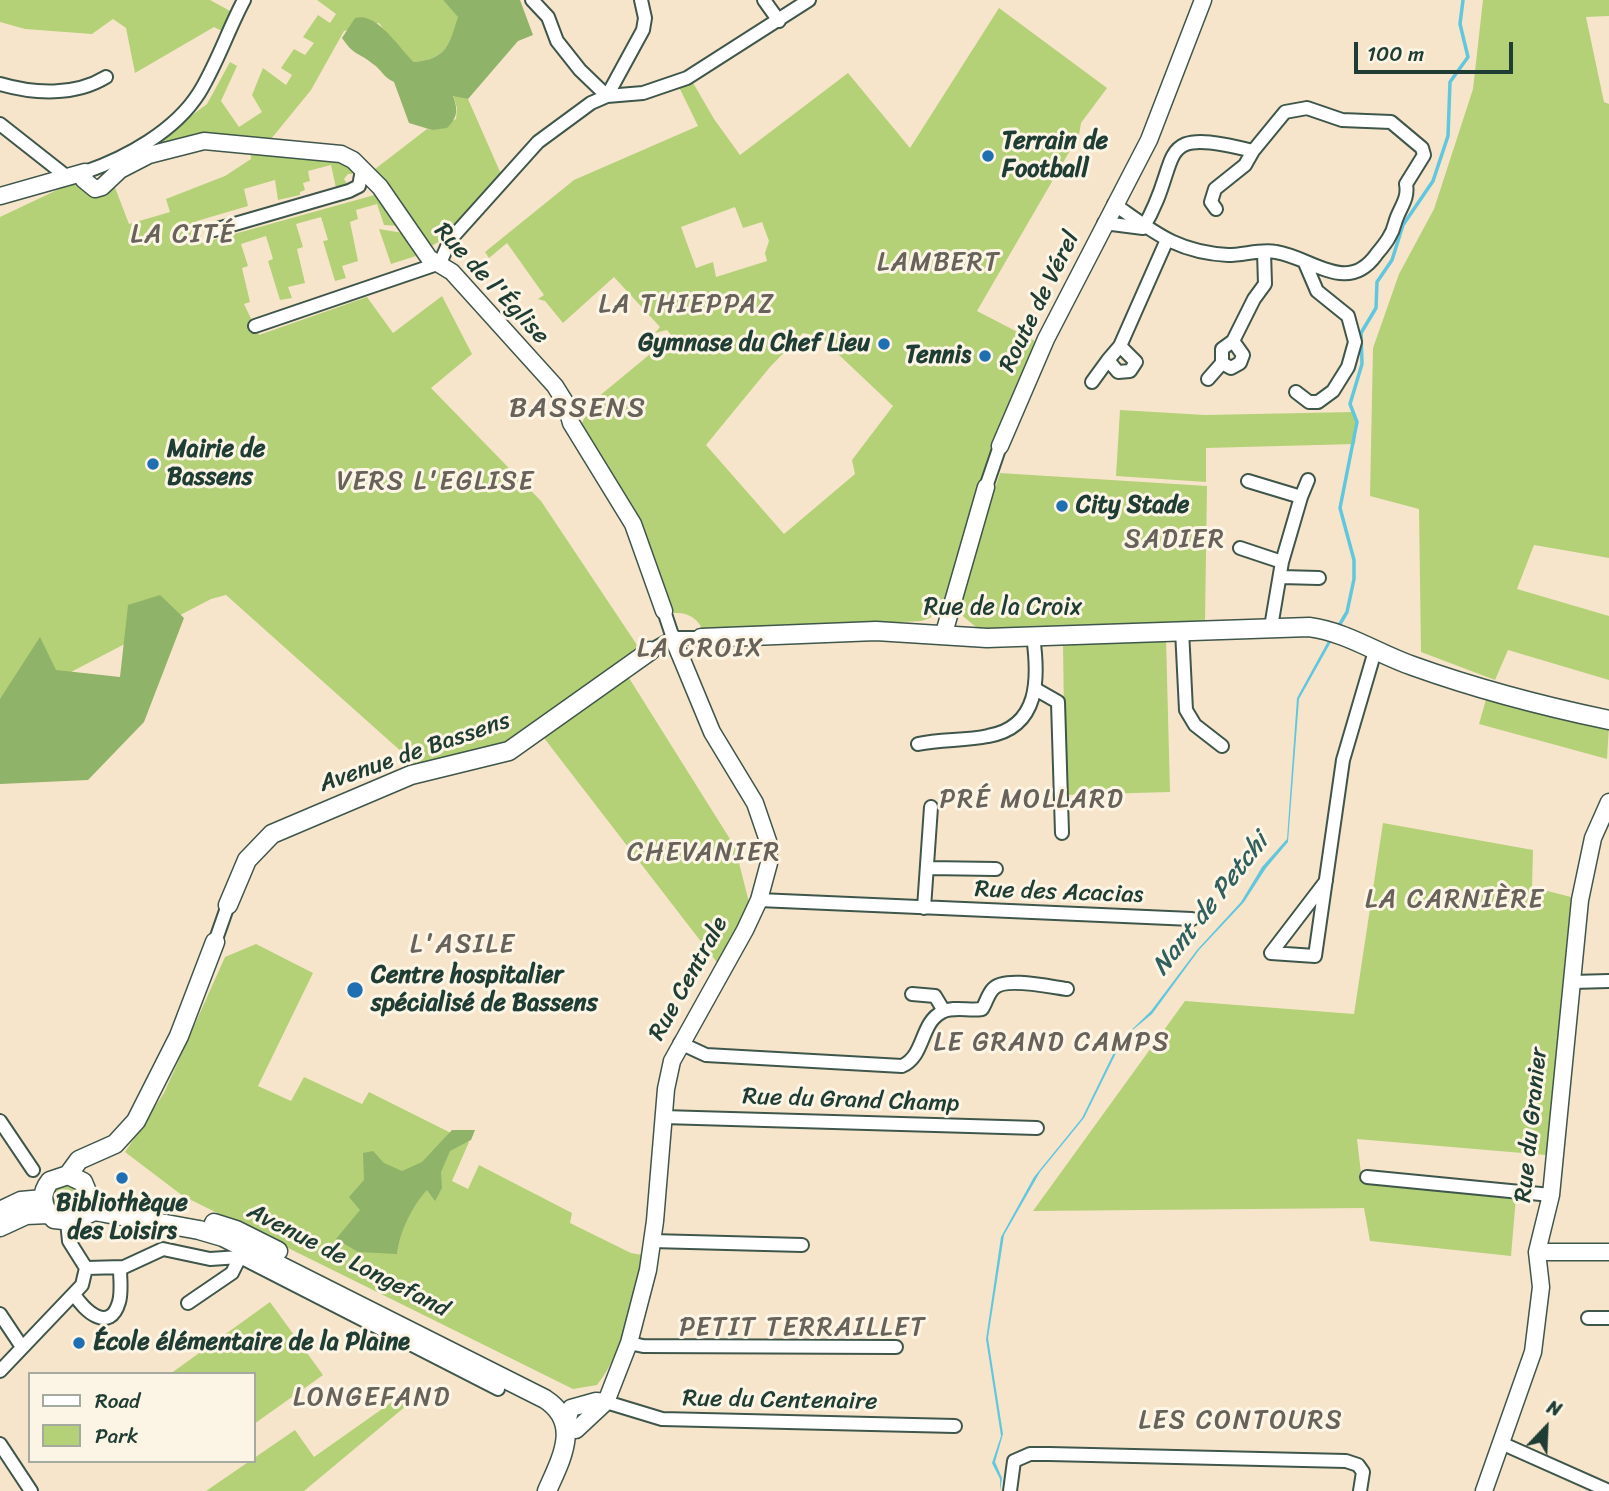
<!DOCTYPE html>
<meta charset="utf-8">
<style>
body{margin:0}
#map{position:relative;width:1609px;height:1491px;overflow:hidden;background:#f7e5cb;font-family:Sriracha,sans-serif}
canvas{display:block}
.legend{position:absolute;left:28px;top:1372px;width:228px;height:91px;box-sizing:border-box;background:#fcf5e5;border:2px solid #a4ab9e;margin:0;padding:9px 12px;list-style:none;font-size:21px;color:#1f3d34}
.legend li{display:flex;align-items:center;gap:14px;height:35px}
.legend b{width:35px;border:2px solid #a4ab9e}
.north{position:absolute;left:1511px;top:1393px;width:70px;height:70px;-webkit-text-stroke:5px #fcf5e5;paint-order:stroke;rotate:23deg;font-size:19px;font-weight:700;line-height:28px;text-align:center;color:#1f3d34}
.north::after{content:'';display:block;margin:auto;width:24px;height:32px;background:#1f3d34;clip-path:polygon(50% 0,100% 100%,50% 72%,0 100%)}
.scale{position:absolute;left:1354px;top:42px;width:159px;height:32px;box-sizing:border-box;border:4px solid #1f3d34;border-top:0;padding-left:9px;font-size:21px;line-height:24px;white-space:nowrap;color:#1f3d34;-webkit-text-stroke:5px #fcf5e5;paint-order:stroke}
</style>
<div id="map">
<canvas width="1609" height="1491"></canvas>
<ul class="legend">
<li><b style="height:9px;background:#fff"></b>Road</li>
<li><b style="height:19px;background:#b4d178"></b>Park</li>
</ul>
<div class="north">N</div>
<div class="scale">100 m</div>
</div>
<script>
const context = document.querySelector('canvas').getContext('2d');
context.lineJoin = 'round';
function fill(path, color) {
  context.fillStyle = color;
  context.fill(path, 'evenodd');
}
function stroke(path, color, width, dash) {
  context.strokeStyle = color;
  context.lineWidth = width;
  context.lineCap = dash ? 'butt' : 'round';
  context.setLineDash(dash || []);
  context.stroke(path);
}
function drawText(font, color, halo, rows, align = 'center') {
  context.font = font + ' Sriracha,sans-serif';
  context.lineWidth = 6;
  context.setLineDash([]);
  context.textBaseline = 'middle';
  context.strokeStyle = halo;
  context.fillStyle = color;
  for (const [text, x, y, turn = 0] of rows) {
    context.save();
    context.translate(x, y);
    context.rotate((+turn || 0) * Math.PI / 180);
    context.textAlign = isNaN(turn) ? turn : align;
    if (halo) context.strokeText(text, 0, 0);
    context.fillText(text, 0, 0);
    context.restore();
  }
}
const green = new Path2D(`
 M 0,0 L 210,0 L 232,12 L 224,32 L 214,27 L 135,73 L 126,28 L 113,19 L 92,34 L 25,29 L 0,22 Z
 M 317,0 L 443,0 L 459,17 C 449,45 447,59 414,62 L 397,47 L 379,23 L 344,31 L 311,90 L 271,139 L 223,137 L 141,153 L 207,104 L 230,62 L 237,66 L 221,101 L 239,127 L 262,112 L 252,95 L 263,68 L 286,85 L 292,75 L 281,68 L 294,49 L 305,55 L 314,43 L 303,37 L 318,15 L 330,23 L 336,14 Z
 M 1483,0 L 1609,0 L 1609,16 L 1586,17 L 1604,102 L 1609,104 L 1609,558 L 1534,545 L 1517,589 L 1609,616 L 1609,680 L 1508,650 L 1495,680 L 1421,652 L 1419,509 L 1370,496 L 1373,348 L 1399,274 L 1434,209 L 1473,89 Z
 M 999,8 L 1107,88 L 1081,123 L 1079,135 L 977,311 L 1035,341 L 963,533 L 946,598 L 930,618 L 921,621 L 704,633 C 699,619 689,612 674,613 L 633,508 L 580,427 L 592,402 L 672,336 L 667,330 L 655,333 L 660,327 L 614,277 L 563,323 L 545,301 L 538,299 L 544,295 L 507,243 L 489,258 L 485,252 L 574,180 L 698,126 L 679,87 L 692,81 L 714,119 L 740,155 L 848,73 L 910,148 ZM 735,207 L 743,228 L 762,222 L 769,241 L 765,253 L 767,261 L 716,277 L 713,262 L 696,268 L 681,227 ZM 803,333 L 819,336 L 893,406 L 852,460 L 855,474 L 784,534 L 706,445 L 770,367 Z
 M 453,95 L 468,99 L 501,174 L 445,238 L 430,247 L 375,169 L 427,129 L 432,130 L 456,119 L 457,108 Z
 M 250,151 C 282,151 312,161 343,161 L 353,170 L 352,174 L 348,174 L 344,179 L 348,185 L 336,188 L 331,165 L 308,171 L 310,181 L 303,183 L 305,190 L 300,192 L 300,195 L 278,200 L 275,180 L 244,189 L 248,206 L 197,221 L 202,243 L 378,194 L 399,226 L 384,225 L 377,204 L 356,210 L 358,219 L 350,222 L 358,261 L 342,266 L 346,278 L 335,281 L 323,241 L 328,240 L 321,217 L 296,224 L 303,247 L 297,249 L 305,283 L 288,287 L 292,298 L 280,300 L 268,261 L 273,259 L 266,236 L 241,244 L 248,266 L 242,268 L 250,302 L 244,304 L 259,335 L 367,297 L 393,333 L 442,296 L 472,354 L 431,388 L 541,501 L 639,648 L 624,670 L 735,847 L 755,926 L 719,965 L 544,738 L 422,770 L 226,595 L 211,599 L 0,709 L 0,217 L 74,182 C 87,196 101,204 114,185 L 129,224 L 170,212 L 166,199 L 225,176 L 251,159 Z
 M 379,229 L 403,233 L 416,256 L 391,264 Z
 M 1120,410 L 1205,415 L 1353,412 L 1357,422 L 1355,444 L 1206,448 L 1206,482 L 1116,476 Z
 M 1000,473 L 1207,486 L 1205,621 L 996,629 L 976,627 L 958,612 L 958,601 Z
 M 1166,638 L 1170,792 L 1065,795 L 1063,643 L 1096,644 Z
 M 1487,696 L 1609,726 L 1607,759 L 1479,724 Z
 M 1383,823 L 1533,850 L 1532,887 L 1571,897 L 1546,1155 L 1357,1139 L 1362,1182 L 1516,1197 L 1511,1256 L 1370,1241 L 1364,1208 L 1033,1211 L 1185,1001 L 1354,1014 Z
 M 256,944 L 313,973 L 258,1086 L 291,1101 L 304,1077 L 362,1104 L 369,1092 L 469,1142 L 452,1181 L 468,1189 L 479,1165 L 572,1213 L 570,1223 L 631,1253 L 642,1255 C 632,1300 626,1348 597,1385 L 573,1389 L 183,1196 L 125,1152 L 164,1093 L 225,957 Z
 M53 1198a13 13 0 1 1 26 0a13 13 0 1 1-26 0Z
 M 270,1302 L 323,1375 L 254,1424 L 254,1374 L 170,1374 Z
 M 399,1397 L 406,1406 L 304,1491 L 206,1491 L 295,1430 L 314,1457 Z`);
const forest = new Path2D(`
 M 443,0 L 520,0 L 533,35 L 518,41 L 468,99 L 453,96 C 458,110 458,117 447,128 L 432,130 L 409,123 L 394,82 C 383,77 382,70 373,64 C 359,52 355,57 342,38 L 355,18 C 378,12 398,48 414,62 C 447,59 449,45 458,17 Z
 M 160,595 L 184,618 L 144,722 L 88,780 L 0,784 L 0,699 L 40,637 L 56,670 L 120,677 L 128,605 Z
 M 452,1130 L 475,1130 L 471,1140 L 450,1151 L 441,1172 L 442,1188 L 435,1201 L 427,1190 C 412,1206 399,1233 397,1254 L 358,1252 L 336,1239 L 360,1210 L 349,1197 L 364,1180 L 363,1153 L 373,1151 L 384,1163 L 402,1171 L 422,1162 Z`);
const water = new Path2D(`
 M 1333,632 L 1336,633 L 1299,699 L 1288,842 L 1266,868 L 1244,902 L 1199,950 L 1152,1014 L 1124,1037 L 1084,1118 L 1040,1172 L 1004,1235 L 988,1338 L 1003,1434 L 995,1462 L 1002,1478 L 1000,1491 L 1000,1479 L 992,1463 L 1001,1436 L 986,1339 L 1001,1237 L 1034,1177 L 1082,1118 L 1119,1042 L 1151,1011 L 1197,950 L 1241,902 L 1262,867 L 1287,839 L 1297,698 Z`);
const stream = new Path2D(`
 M 1337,629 L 1347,612 L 1354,579 L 1354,560 L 1340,508 L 1357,422 L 1350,404 L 1362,364 L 1361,333 L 1376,308 L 1377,282 L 1392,260 L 1403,225 L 1433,181 L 1448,136 L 1450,82 L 1468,57 L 1460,24 L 1463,0`);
const minor = new Path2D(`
 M 532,0 L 548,17 L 557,41 L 580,70 L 607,96 L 643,30 L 645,18 L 641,0
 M 764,0 L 779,21
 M 0,84 C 34,94 75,96 106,77
 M 0,124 L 66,176
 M 85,172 C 126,158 175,131 199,93 C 217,64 228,30 244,0
 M 1114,204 C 1154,232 1176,252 1228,255 C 1244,255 1261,249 1276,252 C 1313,258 1347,295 1376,255 C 1384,245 1392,236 1395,223 C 1399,208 1409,200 1406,184 L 1424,155 L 1422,148 L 1391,122 L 1342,120 L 1307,108 L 1285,112 L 1253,151 L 1245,165 L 1215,189 L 1211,202 L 1216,209
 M 1104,223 L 1143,228
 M 1143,228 C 1185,159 1148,124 1253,151
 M 214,230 L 349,191 L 359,186 L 362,170
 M 255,326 L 440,263 L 450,240 L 538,142 L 591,103 L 607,96 L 643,93 L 687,78 L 809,0
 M 1233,341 L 1243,355 L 1240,363 L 1231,368 L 1222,363 L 1222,349 L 1233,341 L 1254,299 L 1265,284 L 1264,252
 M 1120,346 L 1136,362 L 1130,371 L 1118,372 L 1108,360 L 1120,346 L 1166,242
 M 1208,379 L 1222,363
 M 1092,382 L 1108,360
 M 1296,392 L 1309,402 L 1318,402 L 1333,391 L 1348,367 L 1355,342 L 1348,316 L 1317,291 L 1305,263
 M 1248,481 L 1301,497 L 1282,562 L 1271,627
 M 986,487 L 1000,446
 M 1301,497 L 1308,480
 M 1240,548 L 1282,562
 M 1281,577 L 1319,578
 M 664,611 L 673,638
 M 1182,630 L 1186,710 L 1195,725 L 1222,746
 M 650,651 L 673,638 L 701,638
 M 1037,690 L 1058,702 L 1062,833
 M 918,744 C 941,739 965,741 988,736 C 1040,727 1039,678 1033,636
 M 928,868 L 996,869
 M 759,900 L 1192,919
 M 924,908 L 931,807
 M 215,942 L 228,905
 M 1271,953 L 1315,956 L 1343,760 L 1375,651
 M 1271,953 L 1326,881
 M 1572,982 L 1609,981
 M 912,994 L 935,996 L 944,1011
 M 680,1043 L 706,1055 L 902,1066 C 925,1056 920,1023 942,1012 C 953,1006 969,1011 982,1009 C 986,1003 988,994 993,989 C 1004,976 1051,987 1067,989
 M 663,1117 L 1037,1128
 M 0,1121 L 33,1170
 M 1367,1177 L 1551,1195
 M 652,1241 L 802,1245
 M 86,1268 L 124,1267 L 163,1249 L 210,1259 L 240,1257 L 498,1389
 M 74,1294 C 84,1311 110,1334 119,1302 C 122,1292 120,1279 120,1268
 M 188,1303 L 232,1273 L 240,1257
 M 0,1314 L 22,1347
 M 1588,1318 L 1609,1318
 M 629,1343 L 643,1346 L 896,1347
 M 0,1371 L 82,1285 L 86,1268 L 69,1241 L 67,1222
 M 606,1402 L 662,1419 L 955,1426
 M 1501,1443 L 1609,1491
 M 0,1444 L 31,1491
 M 1010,1491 L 1014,1461 L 1030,1454 L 1049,1454 L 1346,1461 L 1358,1465 L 1363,1472 L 1360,1491`);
const tertiary = new Path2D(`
 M 0,196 L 85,172 L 84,180 L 95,189 L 102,187 L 120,170 L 149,155 L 204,141 L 341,154 L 353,160 L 380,187 L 429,258 L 452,272 L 555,386 L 565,402 L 571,423 L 633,524 L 664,611
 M 1000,446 L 1046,339 L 1149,140 L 1203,0
 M 944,633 L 986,487
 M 1537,1252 L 1609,1252
 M 566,1425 L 571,1408 L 596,1401 L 606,1402
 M 576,1430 L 606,1402 L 629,1343 L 648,1270 L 655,1221 L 666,1089 L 672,1061 L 745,930 L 759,900 L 769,863 L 768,841 L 755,803 L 712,732 L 673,638
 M 1484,1491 L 1533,1352 L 1541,1287 L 1537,1252 L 1551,1195 L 1580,900 L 1593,838 L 1609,802`);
const secondary = new Path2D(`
 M 701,638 L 876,631 L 987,638 L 1309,627 C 1347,632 1378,654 1413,666 C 1477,689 1542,706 1609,720
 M 228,905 L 247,860 L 272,834 L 411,775 L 509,751 L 650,651
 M 68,1175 L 79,1160 L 115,1144 L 136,1121 L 179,1036 L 215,942
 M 0,1211 L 21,1201 L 43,1199
 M 82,1216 L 90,1199 L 83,1182 L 68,1175 L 50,1181 C 40,1194 41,1208 54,1219 L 73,1221 L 94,1211 L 199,1230 L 223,1237 L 545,1399 C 582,1423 561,1459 547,1491
 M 214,1223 L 236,1230 L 278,1251
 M 0,1227 L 26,1215 L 48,1214`);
const markers = [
 [988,156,7,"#1f6fb2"],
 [884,344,7,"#1f6fb2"],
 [985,356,7,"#1f6fb2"],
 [153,464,7,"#1f6fb2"],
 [1062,506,7,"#1f6fb2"],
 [355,990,9,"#1f6fb2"],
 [122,1178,7,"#1f6fb2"],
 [79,1343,7,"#1f6fb2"]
];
const poiNames = [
 ["Terrain de",1002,142],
 ["Football",1002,170],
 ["Gymnase du Chef Lieu",870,344,"right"],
 ["Tennis",971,356,"right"],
 ["Mairie de",167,450],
 ["Bassens",167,478],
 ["City Stade",1076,506],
 ["Centre hospitalier",371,976],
 ["spécialisé de Bassens",371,1004],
 ["Bibliothèque",122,1204,"center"],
 ["des Loisirs",122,1232,"center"],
 ["École élémentaire de la Plaine",93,1343]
];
const streetNames = [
 ["Rue de l'Église",491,284,47],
 ["Route de Vérel",1040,302,-64],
 ["Rue de la Croix",1003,608],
 ["Avenue de Bassens",415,753,-19],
 ["Rue des Acacias",1059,893,2],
 ["Rue Centrale",689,979,-61],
 ["Rue du Grand Champ",851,1101,2],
 ["Rue du Granier",1532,1125,-84],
 ["Avenue de Longefand",348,1261,27],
 ["Rue du Centenaire",780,1401,1]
];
const neighbourhoodNames = [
 ["LA CITÉ",183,235],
 ["LAMBERT",939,263],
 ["LA THIEPPAZ",687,305],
 ["VERS L'EGLISE",436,482],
 ["SADIER",1175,540],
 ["LA CROIX",701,649],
 ["PRÉ MOLLARD",1032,800],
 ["CHEVANIER",704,853],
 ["LA CARNIÈRE",1455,900],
 ["L'ASILE",463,945],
 ["LE GRAND CAMPS",1052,1043],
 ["PETIT TERRAILLET",803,1328],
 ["LONGEFAND",372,1398],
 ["LES CONTOURS",1241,1421]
];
const waterNames = [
 ["Nant de Petchi",1211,905,-52]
];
const quarterNames = [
 ["BASSENS",578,409]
];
fill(green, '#b4d178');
fill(forest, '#8fb368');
fill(water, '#61c7de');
stroke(stream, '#61c7de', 3.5);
stroke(minor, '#3f564b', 16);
stroke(tertiary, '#3f564b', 19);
stroke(secondary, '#3f564b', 21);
stroke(minor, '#fff', 12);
stroke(tertiary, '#fff', 16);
stroke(secondary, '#fff', 18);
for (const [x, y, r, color] of markers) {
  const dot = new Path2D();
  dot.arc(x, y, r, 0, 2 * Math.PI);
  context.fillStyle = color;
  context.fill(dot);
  stroke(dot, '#fcf5e5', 2.5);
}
drawText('bold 24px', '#1f3d34', '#fcf5e5', poiNames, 'left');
drawText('24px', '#1f3d34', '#fcf5e5', streetNames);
context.letterSpacing = '2px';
drawText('26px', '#67625a', '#fcf5e5', neighbourhoodNames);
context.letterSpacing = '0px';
drawText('italic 26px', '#30605e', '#fcf5e5', waterNames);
context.letterSpacing = '2px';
drawText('28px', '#67625a', '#fcf5e5', quarterNames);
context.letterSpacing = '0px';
</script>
